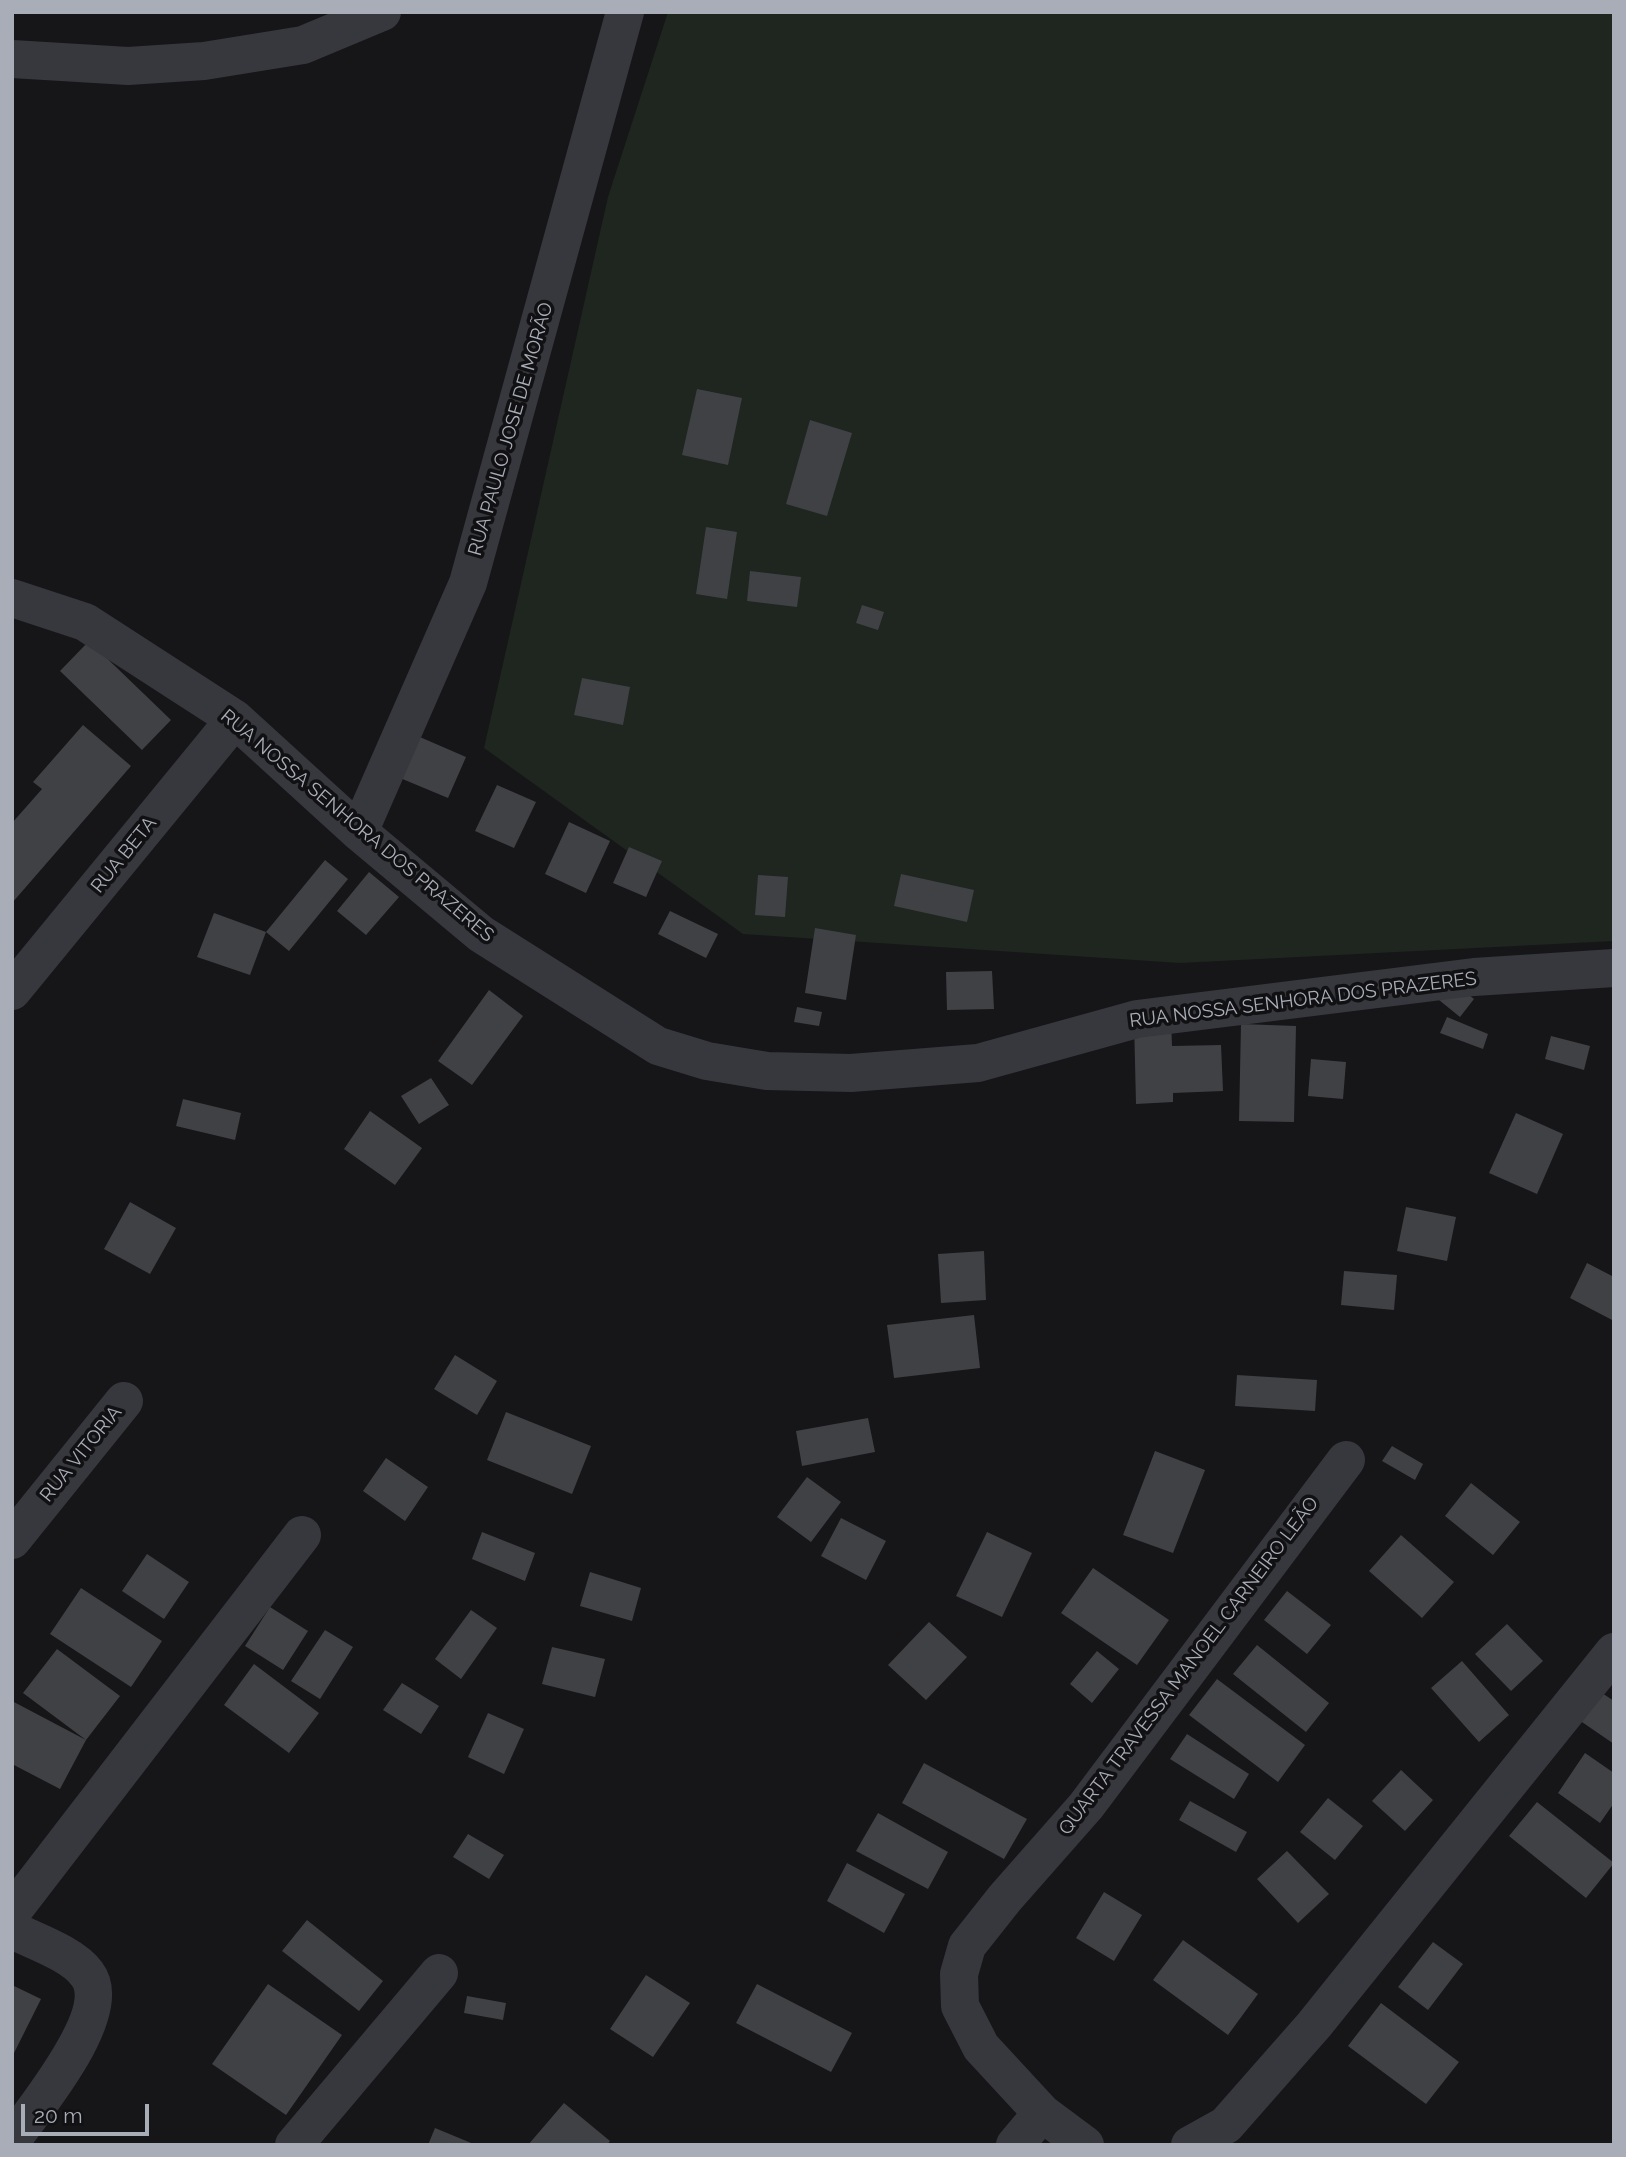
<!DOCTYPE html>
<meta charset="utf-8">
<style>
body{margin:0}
#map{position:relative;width:1626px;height:2157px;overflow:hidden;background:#161618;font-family:Raleway,sans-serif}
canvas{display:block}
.frame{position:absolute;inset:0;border:14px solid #a8adb8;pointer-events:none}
.scale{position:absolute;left:21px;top:2104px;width:128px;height:32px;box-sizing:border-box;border:4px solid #a8adb8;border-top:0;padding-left:9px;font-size:21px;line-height:24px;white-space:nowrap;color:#a8adb8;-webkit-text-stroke:5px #111113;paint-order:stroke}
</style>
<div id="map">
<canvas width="1626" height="2157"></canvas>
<div class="frame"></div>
<div class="scale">20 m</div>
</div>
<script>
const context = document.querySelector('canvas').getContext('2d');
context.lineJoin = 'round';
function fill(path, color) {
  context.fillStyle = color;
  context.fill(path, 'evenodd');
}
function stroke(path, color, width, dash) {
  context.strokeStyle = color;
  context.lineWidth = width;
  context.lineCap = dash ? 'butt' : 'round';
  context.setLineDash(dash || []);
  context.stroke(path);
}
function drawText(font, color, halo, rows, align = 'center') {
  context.font = font + ' Raleway,sans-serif';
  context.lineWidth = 7;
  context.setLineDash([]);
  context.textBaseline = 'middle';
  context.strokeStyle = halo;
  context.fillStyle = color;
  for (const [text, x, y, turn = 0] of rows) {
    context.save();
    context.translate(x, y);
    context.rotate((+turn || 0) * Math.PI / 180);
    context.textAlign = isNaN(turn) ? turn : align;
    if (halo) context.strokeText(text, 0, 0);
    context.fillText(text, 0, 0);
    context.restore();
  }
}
const green = new Path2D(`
 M 668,12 L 1614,12 L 1614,941 L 1180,963 L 743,934 L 484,748 L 608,197 Z`);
const building = new Path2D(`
 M 697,389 L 742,398 L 728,465 L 682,455 Z
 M 810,420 L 852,433 L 827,516 L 786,504 Z
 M 706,527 L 737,532 L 727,599 L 696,594 Z
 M 750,571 L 801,577 L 797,607 L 747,601 Z
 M 862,605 L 884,612 L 878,630 L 856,623 Z
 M 89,641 L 171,720 L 142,750 L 60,671 Z
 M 582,678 L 630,687 L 623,725 L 574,715 Z
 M 83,725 L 131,766 L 12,903 L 12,823 L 42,789 L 33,782 Z
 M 406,731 L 466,757 L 448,798 L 388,773 Z
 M 497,785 L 536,802 L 514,848 L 475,831 Z
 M 569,822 L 610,841 L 586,893 L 545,874 Z
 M 629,847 L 662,861 L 646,897 L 613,883 Z
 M 325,860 L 348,879 L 289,951 L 266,932 Z
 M 369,872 L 399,897 L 366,935 L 337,911 Z
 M 901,874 L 974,890 L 967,922 L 894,906 Z
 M 758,875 L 788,877 L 785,917 L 755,915 Z
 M 670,911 L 718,934 L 706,958 L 658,934 Z
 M 214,913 L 266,932 L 250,975 L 197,957 Z
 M 815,928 L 856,935 L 846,1000 L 805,993 Z
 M 992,971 L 994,1009 L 947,1010 L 946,972 Z
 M 1453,982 L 1474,999 L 1460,1017 L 1439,1000 Z
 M 489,990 L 523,1016 L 472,1085 L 438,1061 Z
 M 797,1007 L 822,1012 L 819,1026 L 794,1022 Z
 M 1447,1017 L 1488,1034 L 1483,1049 L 1440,1033 Z
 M 1171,1020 L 1172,1046 L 1221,1045 L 1223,1091 L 1173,1093 L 1173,1102 L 1136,1104 L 1134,1021 Z
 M 1241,1024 L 1296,1026 L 1294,1122 L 1239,1121 Z
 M 1551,1036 L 1590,1046 L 1584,1070 L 1545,1059 Z
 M 1311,1059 L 1346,1062 L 1343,1099 L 1308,1096 Z
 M 431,1078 L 449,1105 L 419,1124 L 401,1096 Z
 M 183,1099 L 241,1113 L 235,1140 L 176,1126 Z
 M 370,1111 L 422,1148 L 395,1185 L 344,1149 Z
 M 1516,1113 L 1563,1134 L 1537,1194 L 1489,1173 Z
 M 130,1202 L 176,1228 L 150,1274 L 104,1249 Z
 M 1406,1207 L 1456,1217 L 1447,1261 L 1397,1251 Z
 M 984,1251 L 986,1300 L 941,1303 L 938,1254 Z
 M 1587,1263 L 1614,1277 L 1614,1321 L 1570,1298 Z
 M 1344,1271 L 1397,1275 L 1394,1310 L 1341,1305 Z
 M 974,1315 L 980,1368 L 894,1378 L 887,1325 Z
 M 455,1355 L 497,1381 L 477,1415 L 434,1389 Z
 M 1237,1375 L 1317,1380 L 1315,1411 L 1235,1406 Z
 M 506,1412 L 591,1446 L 572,1494 L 487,1460 Z
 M 868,1418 L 875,1452 L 802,1466 L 796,1431 Z
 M 1392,1446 L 1423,1464 L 1415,1480 L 1382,1461 Z
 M 1155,1451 L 1205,1470 L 1173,1553 L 1123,1535 Z
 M 386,1458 L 428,1487 L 405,1521 L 363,1491 Z
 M 807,1477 L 841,1502 L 811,1542 L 777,1517 Z
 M 1471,1483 L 1520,1522 L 1493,1555 L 1445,1516 Z
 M 841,1518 L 886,1541 L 866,1580 L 821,1556 Z
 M 482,1532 L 535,1553 L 525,1581 L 472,1559 Z
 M 987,1532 L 1032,1553 L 1002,1617 L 956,1596 Z
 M 1401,1535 L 1454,1582 L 1422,1618 L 1369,1571 Z
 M 147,1554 L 189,1582 L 164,1619 L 122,1591 Z
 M 1093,1568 L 1169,1620 L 1137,1665 L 1061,1613 Z
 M 590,1572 L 641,1588 L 632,1621 L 580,1606 Z
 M 81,1588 L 162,1641 L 131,1687 L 50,1634 Z
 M 1287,1591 L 1331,1625 L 1307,1654 L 1264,1620 Z
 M 270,1607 L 308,1631 L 283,1670 L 245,1646 Z
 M 471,1610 L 497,1628 L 461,1679 L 435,1659 Z
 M 929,1622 L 967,1657 L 926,1700 L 888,1665 Z
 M 1507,1624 L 1543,1661 L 1511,1691 L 1475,1654 Z
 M 325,1630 L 353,1647 L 320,1699 L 291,1681 Z
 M 1257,1645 L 1329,1703 L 1306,1732 L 1233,1674 Z
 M 552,1647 L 605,1659 L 595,1697 L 542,1684 Z
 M 57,1649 L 120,1696 L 86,1740 L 23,1693 Z
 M 1097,1651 L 1119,1669 L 1092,1703 L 1070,1684 Z
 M 1462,1661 L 1509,1715 L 1479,1742 L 1431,1688 Z
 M 254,1664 L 319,1713 L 289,1753 L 224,1705 Z
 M 1217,1679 L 1305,1745 L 1278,1782 L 1189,1715 Z
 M 402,1683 L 439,1706 L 421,1734 L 383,1710 Z
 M 1599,1691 L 1614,1701 L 1614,1744 L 1579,1720 Z
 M 12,1701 L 86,1740 L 60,1789 L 12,1764 Z
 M 488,1713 L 524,1729 L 504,1774 L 468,1757 Z
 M 1187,1734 L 1249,1774 L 1234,1799 L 1170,1759 Z
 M 1585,1753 L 1614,1773 L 1614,1803 L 1600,1823 L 1558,1793 Z
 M 924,1763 L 1027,1819 L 1004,1859 L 902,1803 Z
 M 1401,1770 L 1433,1800 L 1405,1831 L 1372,1801 Z
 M 1328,1798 L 1363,1826 L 1335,1860 L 1300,1832 Z
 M 1190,1801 L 1247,1832 L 1236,1852 L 1179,1820 Z
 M 1537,1802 L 1614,1863 L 1586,1898 L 1509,1836 Z
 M 878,1813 L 948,1852 L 928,1889 L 856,1851 Z
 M 468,1834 L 504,1855 L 489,1879 L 453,1857 Z
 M 1287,1851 L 1329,1894 L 1298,1923 L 1257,1879 Z
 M 847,1863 L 905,1894 L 884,1933 L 827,1901 Z
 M 1104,1892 L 1142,1915 L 1114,1961 L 1076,1938 Z
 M 307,1920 L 383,1981 L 359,2011 L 282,1951 Z
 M 1183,1940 L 1258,1994 L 1228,2035 L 1153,1980 Z
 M 1433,1942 L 1463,1964 L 1428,2010 L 1398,1987 Z
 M 646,1975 L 690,2003 L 653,2057 L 610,2029 Z
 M 268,1984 L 342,2035 L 286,2115 L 212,2064 Z
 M 757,1984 L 852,2033 L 831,2072 L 736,2023 Z
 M 12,1985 L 41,1999 L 12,2057 Z
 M 467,1996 L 506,2003 L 503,2020 L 464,2013 Z
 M 1381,2003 L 1459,2062 L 1426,2104 L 1348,2046 Z
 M 564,2103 L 610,2141 L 607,2145 L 528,2145 Z
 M 435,2128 L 476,2145 L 428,2145 Z`);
const minor = new Path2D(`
 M 12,59 L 128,66 L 204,61 L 303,45 L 382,12
 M 12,598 L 85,622 L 235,719 L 359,832 L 481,934 L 658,1046 L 707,1061 L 767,1071 L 851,1073 L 978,1063 L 1137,1019 L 1474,977 L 1614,968
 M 359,832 L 468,583 L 625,12
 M 12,991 L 235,719
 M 12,1540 L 124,1401
 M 12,1912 L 302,1535
 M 12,1930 C 34,1941 73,1954 87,1974 C 116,2012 35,2108 12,2140
 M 1042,2113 L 981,2047 L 960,2006 L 959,1974 L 967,1946 L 1005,1898 L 1086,1806 L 1346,1460
 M 294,2145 L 439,1973
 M 1015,2145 L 1042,2113 L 1085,2145
 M 1190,2145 L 1226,2125 L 1314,2025 L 1614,1652`);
const streetNames = [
 ["RUA PAULO JOSE DE MORÃO",511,429,-74],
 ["RUA NOSSA SENHORA DOS PRAZERES",357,826,40],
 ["RUA BETA",124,855,-51],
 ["RUA NOSSA SENHORA DOS PRAZERES",1303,1000,-7],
 ["RUA VITORIA",81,1454,-51],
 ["QUARTA TRAVESSA MANOEL CARNEIRO LEÃO",1189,1666,-53]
];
fill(green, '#1e261f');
fill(building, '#404145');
stroke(minor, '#37383d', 38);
drawText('19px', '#a8adb8', '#111113', streetNames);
</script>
